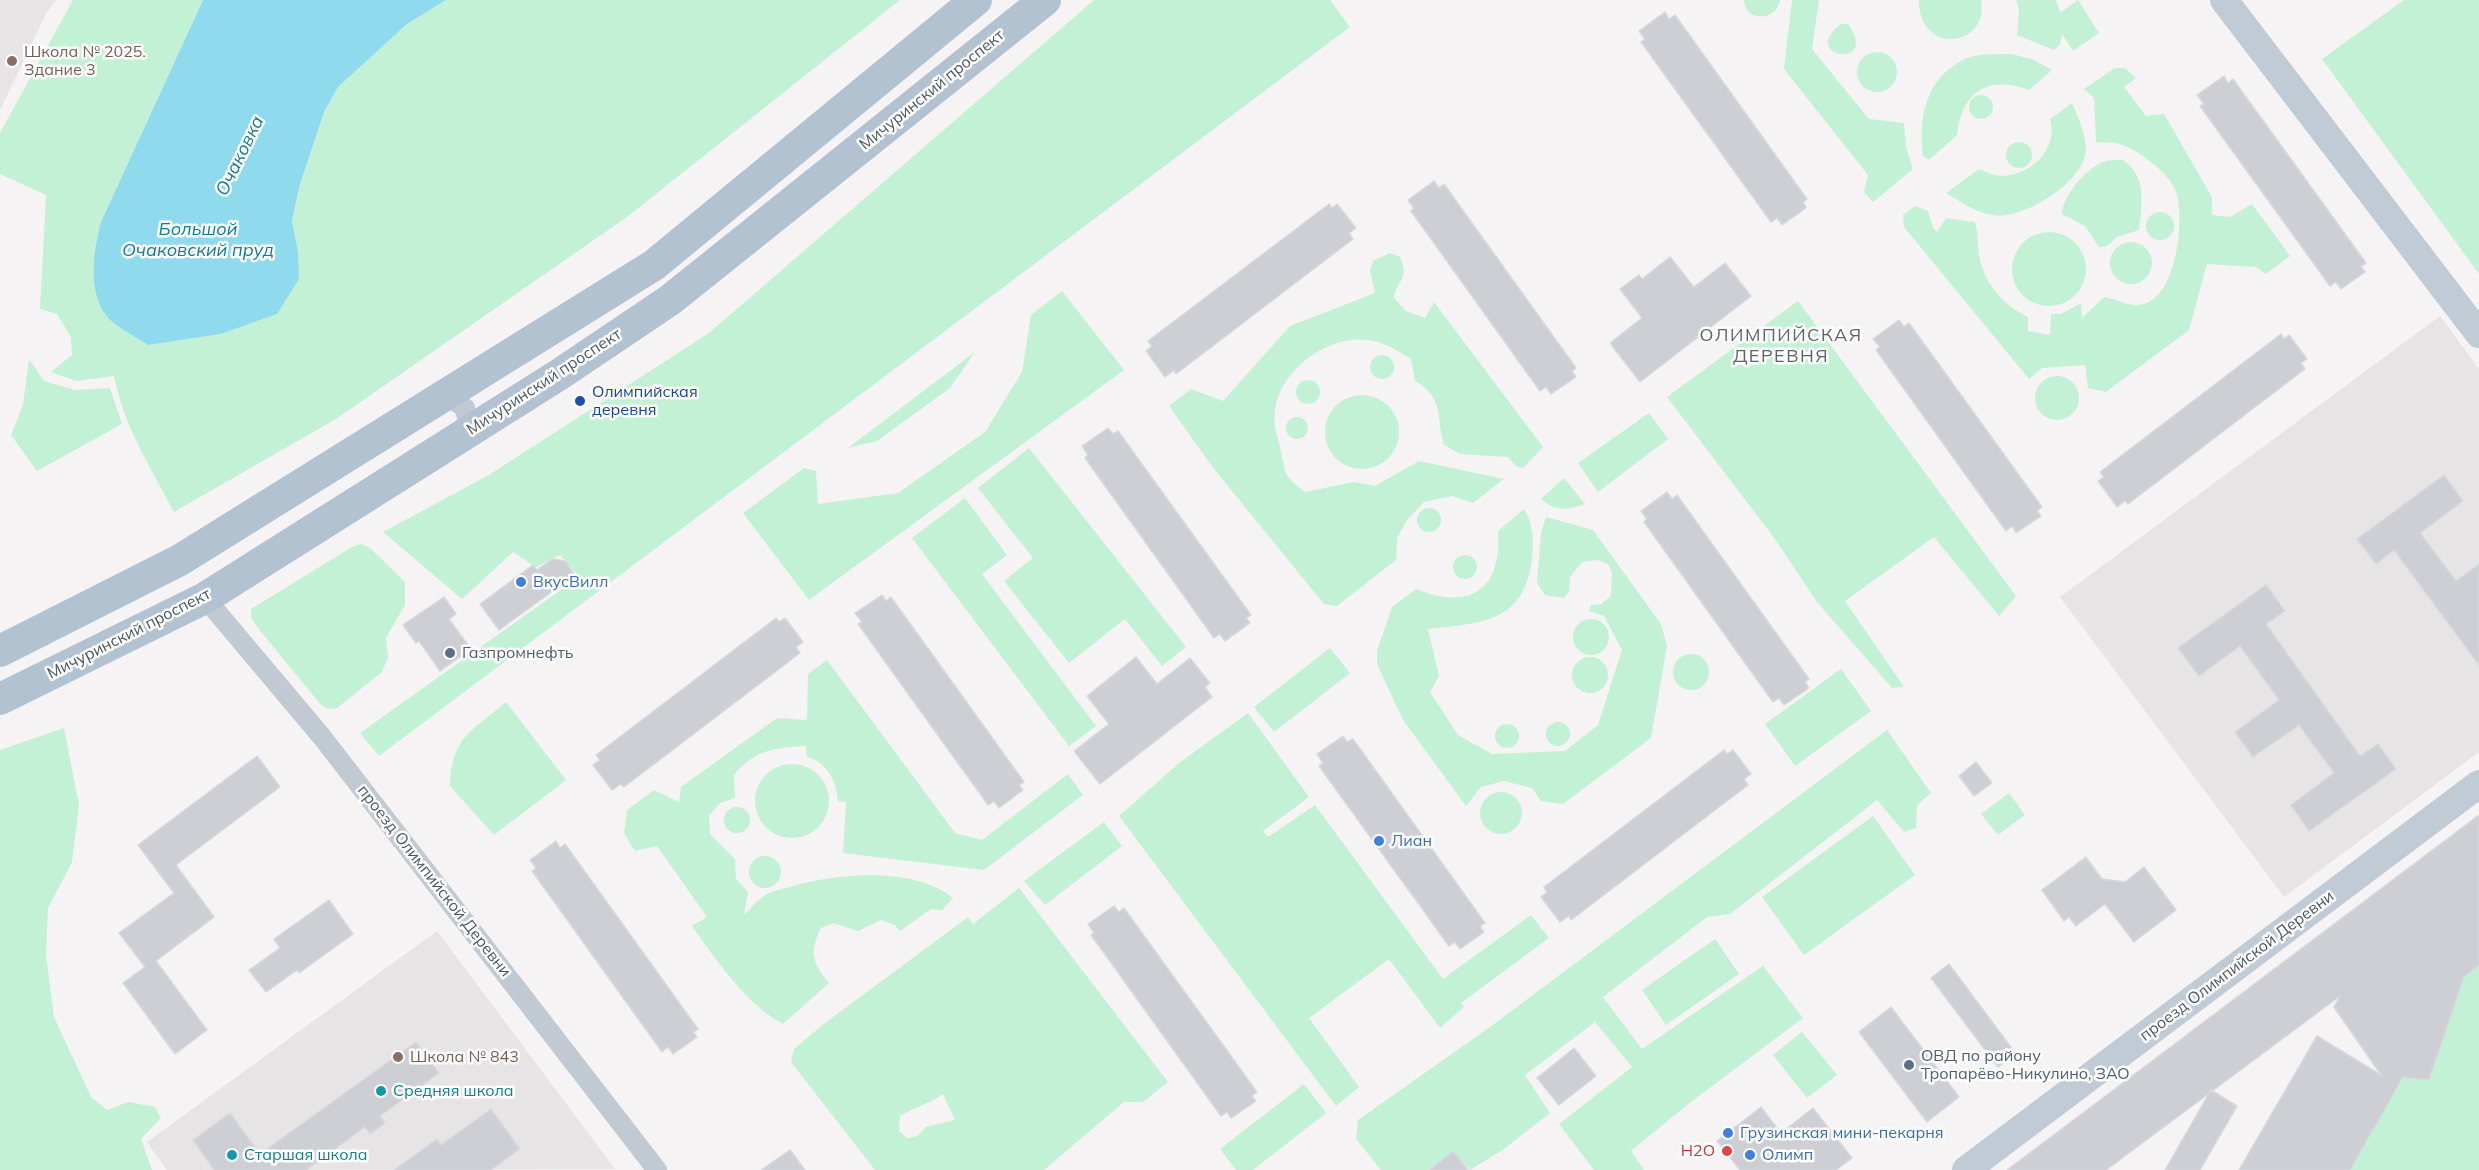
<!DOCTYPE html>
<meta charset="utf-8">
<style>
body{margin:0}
canvas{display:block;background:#f5f3f3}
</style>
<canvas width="2479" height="1170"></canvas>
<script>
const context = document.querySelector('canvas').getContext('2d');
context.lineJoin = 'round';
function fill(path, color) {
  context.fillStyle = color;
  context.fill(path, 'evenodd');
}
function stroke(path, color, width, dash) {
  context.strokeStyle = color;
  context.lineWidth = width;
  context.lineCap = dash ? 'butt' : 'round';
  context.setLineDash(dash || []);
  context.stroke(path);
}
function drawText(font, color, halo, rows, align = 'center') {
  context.font = font + ' Mulish,sans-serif';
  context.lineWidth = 5;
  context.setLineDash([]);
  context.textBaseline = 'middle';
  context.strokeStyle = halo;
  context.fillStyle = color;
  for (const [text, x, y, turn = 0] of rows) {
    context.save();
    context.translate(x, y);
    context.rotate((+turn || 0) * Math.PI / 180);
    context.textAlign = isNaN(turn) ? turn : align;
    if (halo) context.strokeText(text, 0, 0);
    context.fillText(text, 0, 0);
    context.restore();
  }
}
const education = new Path2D(`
 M 0,0 L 56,0 L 47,12 L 0,110 Z
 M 2440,316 L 2479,369 L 2479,752 L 2284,897 L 2060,597 Z
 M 437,931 L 615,1169 L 167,1170 L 147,1142 Z`);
const green = new Path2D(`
 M 73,0 L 203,0 L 101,222 L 148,345 L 221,334 L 277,314 L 298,252 L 292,221 L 300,184 L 324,112 L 338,87 L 407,24 L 446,0 L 900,0 L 627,217 L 336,419 L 174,512 C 151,468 123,425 114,376 L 76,381 L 51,372 L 72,355 L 71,337 L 57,314 L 40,309 L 46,195 L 0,174 L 0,133 Z
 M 1094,0 L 1330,0 L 1350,27 L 379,756 L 360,733 L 579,577 L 560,555 L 536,567 L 513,552 L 462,599 L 383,532 L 489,475 L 709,333 Z
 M 1744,0 L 1780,0 C 1777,21 1745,23 1744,0 Z
 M 1792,0 L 1819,0 L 1812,49 L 1869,119 L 1904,123 L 1906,147 L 1913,169 L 1873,202 L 1864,192 L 1868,175 L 1784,69 Z
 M 1919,0 L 1981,0 C 1990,48 1918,56 1919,0 Z
 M 2016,0 L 2056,0 L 2060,13 L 2078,0 L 2099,33 L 2073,51 L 2062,34 L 2060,45 L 2054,50 L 2017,35 L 2019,10 Z
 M 2404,0 L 2479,0 L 2479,274 L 2322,59 Z
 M 1841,24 L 1848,24 C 1881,71 1797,57 1841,24 Z
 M1857 72a20 20 0 1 1 40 0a20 20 0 1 1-40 0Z
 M 2012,54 L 2034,60 L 2052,70 L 2029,90 C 1988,75 1962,91 1957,135 L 1929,160 L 1923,156 C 1918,118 1926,77 1965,59 C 1978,53 1998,54 2012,54 Z
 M 2115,68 L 2125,68 L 2136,78 L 2124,87 L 2146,116 L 2164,114 L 2212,197 L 2212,215 L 2230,217 L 2252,204 L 2290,256 L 2266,274 L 2256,267 L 2207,264 L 2189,330 L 2106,392 L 2088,388 L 2085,365 L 2042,368 L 2029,379 L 1904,227 L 1903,215 L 1915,206 L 1928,211 L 1933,228 L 1937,232 L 1946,218 L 1975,222 C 1979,235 1977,247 1980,260 C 1986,286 2005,306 2028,317 L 2028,331 L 2050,335 L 2051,314 L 2061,314 L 2081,303 L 2082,318 L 2104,297 C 2118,299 2129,308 2144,304 C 2177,295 2186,217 2175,189 C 2167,171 2134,146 2115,143 C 2109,142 2102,143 2096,142 L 2094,98 L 2084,89 Z
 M1969 107a12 12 0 1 1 24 0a12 12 0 1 1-24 0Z
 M 2072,103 C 2078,117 2089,140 2085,156 C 2078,185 2021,221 1992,215 C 1976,213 1960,201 1946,193 L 1979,169 C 1986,172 1995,176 2002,176 C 2031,175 2059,149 2050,119 Z
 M2006 155a13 13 0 1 1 26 0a13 13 0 1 1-26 0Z
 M 2123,160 C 2147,176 2142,204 2139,230 L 2117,237 L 2107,246 L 2099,247 L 2085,226 L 2062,214 C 2063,195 2086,169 2103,162 C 2109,160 2116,160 2123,160 Z
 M2146 226a14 14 0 1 1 28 0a14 14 0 1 1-28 0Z
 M2012 269a37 37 0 1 1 74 0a37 37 0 1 1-74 0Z
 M2110 263a21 21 0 1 1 42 0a21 21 0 1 1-42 0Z
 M 1390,253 L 1400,257 C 1410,281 1397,278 1394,298 L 1406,311 L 1425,318 L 1434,302 L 1543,447 L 1523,468 L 1516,466 L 1508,457 L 1460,454 L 1444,445 C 1436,417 1444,397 1415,381 L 1411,359 C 1401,353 1390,346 1378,342 C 1335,329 1280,367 1275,411 C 1273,425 1277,434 1280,447 C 1286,473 1282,475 1305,492 L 1354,482 L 1375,486 L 1419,461 L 1504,479 L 1473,503 L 1452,496 L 1424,502 L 1407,520 L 1397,538 L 1396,560 L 1337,606 L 1324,604 L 1214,469 L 1169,406 L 1191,389 L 1223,401 L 1290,326 L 1375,293 L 1370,271 L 1373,261 Z
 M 1062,291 L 1124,370 L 809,600 L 743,513 L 804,468 L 816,471 L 818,504 L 898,493 L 985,432 L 1022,372 L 1031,315 Z
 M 1798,301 L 2016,596 L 1999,616 L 1934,537 L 1845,601 L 1904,687 L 1892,688 L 1817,602 L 1775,539 L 1667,397 Z
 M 975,352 L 950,388 L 877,441 L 848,448 Z
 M1370 367a12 12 0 1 1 24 0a12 12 0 1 1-24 0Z
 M 29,359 L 44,381 L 75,390 L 110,388 L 122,424 L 37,471 L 11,435 L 23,405 Z
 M2035 398a22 22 0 1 1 44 0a22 22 0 1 1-44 0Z
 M1296 392a12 12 0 1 1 24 0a12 12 0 1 1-24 0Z
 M1325 432a37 37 0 1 1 74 0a37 37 0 1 1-74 0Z
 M 1649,413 L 1668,439 L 1598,492 L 1578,463 Z
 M1286 428a11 11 0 1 1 22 0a11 11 0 1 1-22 0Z
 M 1029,448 L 1186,647 L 1162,666 L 1125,619 L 1069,663 L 1004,581 L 1033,558 L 978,488 Z
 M 1564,478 L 1585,504 C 1567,510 1556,512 1541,499 Z
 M 965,498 L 1007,555 L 982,574 L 1096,726 L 1069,746 L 912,538 Z
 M1417 520a12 12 0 1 1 24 0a12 12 0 1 1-24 0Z
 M 1524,509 C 1533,522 1534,542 1532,558 C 1525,623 1481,623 1428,629 L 1439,676 L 1430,692 L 1458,735 L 1492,754 L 1565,751 L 1598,725 L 1622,650 L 1604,616 L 1589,611 L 1591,605 L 1601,604 L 1611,596 L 1612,573 L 1608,564 L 1598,560 L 1582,562 L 1570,577 L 1569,592 L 1564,598 L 1545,595 L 1537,583 L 1541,533 L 1546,517 L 1593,530 L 1661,624 L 1667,646 L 1651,738 L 1563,804 L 1541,801 L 1532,788 L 1504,781 L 1481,787 L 1466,806 L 1403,720 L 1377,664 L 1377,651 L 1392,607 L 1416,589 C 1470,611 1502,590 1498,531 Z
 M 361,544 L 369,547 L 405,582 L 405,605 L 386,638 L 388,657 L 382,672 L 337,708 L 328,709 L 321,705 L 258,628 L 251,618 L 251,609 L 352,547 Z
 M1453 567a12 12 0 1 1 24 0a12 12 0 1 1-24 0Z
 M1573 637a18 18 0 1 1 36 0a18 18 0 1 1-36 0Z
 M 1330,648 L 1350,673 L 1274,732 L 1254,707 Z
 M1673 672a18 18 0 1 1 36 0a18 18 0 1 1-36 0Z
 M1572 675a18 18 0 1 1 36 0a18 18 0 1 1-36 0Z
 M 827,660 L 955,833 L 982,840 L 1068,774 L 1083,795 L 984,870 L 843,853 L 846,802 L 838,801 C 837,782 827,762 807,757 L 806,746 C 775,748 755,749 734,775 L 735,798 L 720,803 L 709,816 L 710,834 L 735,859 L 736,879 L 748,892 L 744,915 C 750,909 756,901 764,896 C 771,891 782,889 790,887 C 836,873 914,866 953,898 L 942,910 L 931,909 L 900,931 L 895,925 L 881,920 L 858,931 L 833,923 L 821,928 C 809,952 812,963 829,983 L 783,1024 C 745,1003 717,961 692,926 L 707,917 L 657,846 L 635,851 L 624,833 L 627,810 L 654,790 L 679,802 L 681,787 L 777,718 L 807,720 L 808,674 Z
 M 1841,669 L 1871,711 L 1795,766 L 1765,724 Z
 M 506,702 L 566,780 L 494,835 L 450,786 C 451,737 472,731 506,702 Z
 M 1248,713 L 1309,797 L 1263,831 L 1268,837 L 1315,805 L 1443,979 L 1531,915 L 1549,938 L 1461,1003 L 1464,1007 L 1440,1028 L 1389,959 L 1309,1018 L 1359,1087 L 1336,1106 L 1119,816 L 1179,763 Z
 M1546 734a12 12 0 1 1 24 0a12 12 0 1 1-24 0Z
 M1495 736a12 12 0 1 1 24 0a12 12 0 1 1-24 0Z
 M 64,728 L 79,805 L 72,862 L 48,908 L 46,955 L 54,1017 L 91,1097 L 107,1110 L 128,1102 L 155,1107 L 161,1118 L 141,1139 L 152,1170 L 0,1170 L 0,750 Z
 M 1887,730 L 1931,793 L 1917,805 L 1916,828 L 1904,832 L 1877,800 L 1730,914 L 1707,917 L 1603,997 L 1642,1049 L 1763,966 L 1803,1018 L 1687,1105 L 1631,1151 L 1644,1170 L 1594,1170 L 1559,1124 L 1632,1067 L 1595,1022 L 1525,1075 L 1550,1113 L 1504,1149 L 1470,1170 L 1453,1152 L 1430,1170 L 1381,1170 L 1356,1139 L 1358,1120 L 1490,1027 Z
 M755 801a37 37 0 1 1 74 0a37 37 0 1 1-74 0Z
 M1480 813a21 21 0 1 1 42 0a21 21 0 1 1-42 0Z
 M 2009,793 L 2025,815 L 1998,835 L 1981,814 Z
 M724 820a13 13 0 1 1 26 0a13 13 0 1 1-26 0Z
 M 1873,816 L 1915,875 L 1804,955 L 1762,897 Z
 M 1104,822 L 1122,846 L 1045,905 L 1024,881 Z
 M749 872a16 16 0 1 1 32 0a16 16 0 1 1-32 0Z
 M 1019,888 L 1168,1082 L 1143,1102 L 1124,1102 L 1044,1170 L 875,1170 L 791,1062 L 794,1049 L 825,1023 L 968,917 L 973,924 ZM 943,1094 L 955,1120 L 926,1127 L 918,1136 L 907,1138 L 899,1131 L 900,1116 C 914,1107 929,1104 943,1094 Z
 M 1715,939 L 1739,974 L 1666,1025 L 1642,990 Z
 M 2479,965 L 2479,1170 L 2350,1170 L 2403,1077 L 2429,1079 L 2464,977 Z
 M 1802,1032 L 1837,1075 L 1807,1098 L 1773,1055 Z
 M 1304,1084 L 1326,1113 L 1253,1170 L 1236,1170 L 1220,1149 Z`);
const water = new Path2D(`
 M 203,0 L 446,0 L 407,24 L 338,87 L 324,112 L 300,184 L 292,221 L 298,252 L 299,279 L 277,314 L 221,334 L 148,345 C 138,338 112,325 106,315 C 87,289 94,250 101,222 Z`);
const building = new Path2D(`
 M 1665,12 L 1669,19 L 1675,15 L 1807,199 L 1803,202 L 1806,208 L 1782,225 L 1777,218 L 1771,222 L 1641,42 L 1645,39 L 1639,31 Z
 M 2224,76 L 2228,83 L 2233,79 L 2366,263 L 2361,266 L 2365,272 L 2341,289 L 2336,282 L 2330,286 L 2200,106 L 2204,104 L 2197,95 Z
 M 1434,181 L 1439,188 L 1444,184 L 1576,368 L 1572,371 L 1576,377 L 1551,394 L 1546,387 L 1540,391 L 1411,211 L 1414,208 L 1408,200 Z
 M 1329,204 L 1332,208 L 1337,204 L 1356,228 L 1349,233 L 1353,239 L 1176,374 L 1174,370 L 1165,377 L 1146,351 L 1152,346 L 1148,341 Z
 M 1670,257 L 1694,287 L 1725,263 L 1751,296 L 1640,382 L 1610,343 L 1642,318 L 1620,289 L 1639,275 L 1642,279 Z
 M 1899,320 L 1904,327 L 1909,323 L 2042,507 L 2037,511 L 2041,516 L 2016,533 L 2012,526 L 2006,531 L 1876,350 L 1880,347 L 1873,339 Z
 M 2281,334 L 2284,339 L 2289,335 L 2307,359 L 2301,363 L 2305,369 L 2128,504 L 2125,501 L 2117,507 L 2098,481 L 2104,477 L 2100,472 Z
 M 1108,428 L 1113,434 L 1118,431 L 1251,615 L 1246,618 L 1250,623 L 1225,641 L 1220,634 L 1214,638 L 1085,458 L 1088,455 L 1082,446 Z
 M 2444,475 L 2463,501 L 2420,533 L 2456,581 L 2479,564 L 2479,665 L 2394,550 L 2376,564 L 2357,539 Z
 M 1667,492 L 1672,499 L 1677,495 L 1809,679 L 1805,682 L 1809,688 L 1784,705 L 1779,698 L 1773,702 L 1644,522 L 1647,519 L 1641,511 Z
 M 552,559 L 565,561 L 575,575 L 499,630 L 480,604 L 533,565 L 537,570 Z
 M 2266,585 L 2285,611 L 2266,624 L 2360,756 L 2378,744 L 2396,769 L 2309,831 L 2291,805 L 2334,773 L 2299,725 L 2253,757 L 2235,732 L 2279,700 L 2240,646 L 2199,676 L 2178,648 Z
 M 882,595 L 886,601 L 891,597 L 1024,782 L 1019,785 L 1023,790 L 999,808 L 994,801 L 988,805 L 858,624 L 862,622 L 855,613 Z
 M 444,597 L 456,614 L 449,619 L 471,649 L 440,671 L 419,641 L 416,643 L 403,625 Z
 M 776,618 L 779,622 L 785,618 L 803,642 L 796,647 L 800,653 L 624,787 L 621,784 L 612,790 L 593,765 L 600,760 L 596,755 Z
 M 1136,657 L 1157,684 L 1190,658 L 1210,683 L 1205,687 L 1212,697 L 1100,784 L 1074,751 L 1109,724 L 1087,696 Z
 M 1343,736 L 1347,742 L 1353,739 L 1485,923 L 1480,926 L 1484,932 L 1460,949 L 1455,942 L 1449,946 L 1319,766 L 1323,763 L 1317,754 Z
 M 1724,750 L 1727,754 L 1733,750 L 1751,774 L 1744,779 L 1748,785 L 1571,920 L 1569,916 L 1560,922 L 1541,897 L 1547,892 L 1544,887 Z
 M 257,756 L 280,787 L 176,865 L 214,917 L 156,961 L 207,1030 L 175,1054 L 123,983 L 145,967 L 119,933 L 174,893 L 138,845 Z
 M 1976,762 L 1992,783 L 1974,796 L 1959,776 Z
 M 2479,815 L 2479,965 L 2464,977 L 2429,1080 L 2403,1077 L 2350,1170 L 2239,1170 L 2317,1036 L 2381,1075 L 2334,1007 L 2340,996 L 2106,1170 L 2007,1170 Z
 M 556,841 L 560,848 L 565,844 L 698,1029 L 693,1032 L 697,1037 L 673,1054 L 668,1047 L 662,1052 L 532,871 L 536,868 L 530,860 Z
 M 2086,857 L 2102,879 L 2125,882 L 2144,867 L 2176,910 L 2134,942 L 2105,904 L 2076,926 L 2069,917 L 2064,921 L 2042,890 Z
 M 329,900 L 353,934 L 299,973 L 297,970 L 266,992 L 249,970 L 280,948 L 274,939 Z
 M 1114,906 L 1119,912 L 1124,908 L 1257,1092 L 1252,1096 L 1256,1101 L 1231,1118 L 1227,1112 L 1221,1116 L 1091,935 L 1094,933 L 1088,924 Z
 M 1949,964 L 2016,1054 L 1998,1067 L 1931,978 Z
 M 1891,1007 L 1959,1097 L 1927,1122 L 1859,1032 Z
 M 416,1042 L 439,1073 L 380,1116 L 385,1123 L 370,1134 L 365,1127 L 306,1170 L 214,1170 L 193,1140 L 230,1113 L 260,1154 Z
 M 1574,1048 L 1596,1076 L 1559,1105 L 1537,1078 Z
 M 2211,1090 L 2237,1106 L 2200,1170 L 2165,1170 Z
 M 1761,1107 L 1781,1133 L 1813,1108 L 1852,1158 L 1836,1170 L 1740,1170 L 1717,1141 Z
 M 491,1109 L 520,1149 L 491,1170 L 394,1170 L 437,1139 L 441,1145 Z
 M 790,1150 L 805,1170 L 761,1170 Z
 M 1453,1151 L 1468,1170 L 1430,1170 Z`);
const street = new Path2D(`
 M 436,401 L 452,399 L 465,408 L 468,424 L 459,437
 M 205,598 L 322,737 L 657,1170`);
const secondary = new Path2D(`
 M 2224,0 L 2479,334
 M 1966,1170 L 2479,784`);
const primary = new Path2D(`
 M 0,651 L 180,560 L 654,265 L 976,0
 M 0,699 L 205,598 L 560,374 L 670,300 L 1045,0`);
const markers = [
 [12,61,6,"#8d6e63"],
 [580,401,6,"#1a4fb4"],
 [521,582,6,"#3f7fe0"],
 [450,653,6,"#5c6f8a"],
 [1379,841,6,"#3f7fe0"],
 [398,1057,6,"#8d6e63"],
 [1909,1065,6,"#5c6f8a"],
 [381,1091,6,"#0f9aa8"],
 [1728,1133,6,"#3f7fe0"],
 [1727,1151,6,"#e0444e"],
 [232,1155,6,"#0f9aa8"],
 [1750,1155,6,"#3f7fe0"]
];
const educationNames = [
 ["Школа № 2025.",24,52],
 ["Здание 3",24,70],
 ["Школа № 843",410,1057]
];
const streetNames = [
 ["Мичуринский проспект",932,90,-39],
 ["Мичуринский проспект",544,382,-33],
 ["Мичуринский проспект",129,634,-27],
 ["проезд Олимпийской Деревни",434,881,52],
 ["проезд Олимпийской Деревни",2237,966,-37]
];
const transitNames = [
 ["Олимпийская",592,392],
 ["деревня",592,410]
];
const shopNames = [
 ["ВкусВилл",533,582],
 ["Лиан",1391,841],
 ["Грузинская мини-пекарня",1740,1133],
 ["Олимп",1762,1155]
];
const serviceNames = [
 ["Газпромнефть",462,653],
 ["ОВД по району",1921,1056],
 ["Тропарёво-Никулино, ЗАО",1921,1074]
];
const cultureNames = [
 ["Средняя школа",393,1091],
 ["Старшая школа",244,1155]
];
const healthNames = [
 ["H2O",1715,1151]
];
const waterNames = [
 ["Очаковка",240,156,-64],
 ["Большой",198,230],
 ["Очаковский пруд",198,251]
];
const neighbourhoodNames = [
 ["ОЛИМПИЙСКАЯ",1781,336],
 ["ДЕРЕВНЯ",1781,357]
];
fill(education, '#e6e4e5');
fill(green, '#c3f1d5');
fill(water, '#90daee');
fill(building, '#cdcfd5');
stroke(building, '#d7d9de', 1.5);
stroke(street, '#c1cad2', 20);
stroke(secondary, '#c1cbd6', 28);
stroke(primary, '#b3c2d1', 32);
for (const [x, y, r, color] of markers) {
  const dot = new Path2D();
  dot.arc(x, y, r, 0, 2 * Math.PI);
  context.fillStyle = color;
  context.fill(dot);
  stroke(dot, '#fff', 2);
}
drawText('16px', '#785e54', '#fff', educationNames, 'left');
drawText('16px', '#4a5661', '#fff', streetNames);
drawText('16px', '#164399', '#fff', transitNames, 'left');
drawText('16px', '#366cbe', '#fff', shopNames, 'left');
drawText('16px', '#4e5e75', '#fff', serviceNames, 'left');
drawText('16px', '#0d838f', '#fff', cultureNames, 'left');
drawText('16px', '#be3a42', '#fff', healthNames, 'right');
drawText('italic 18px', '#0c7c9b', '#fff', waterNames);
context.letterSpacing = '1.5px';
drawText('18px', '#5f6368', '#fff', neighbourhoodNames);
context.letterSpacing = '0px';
</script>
